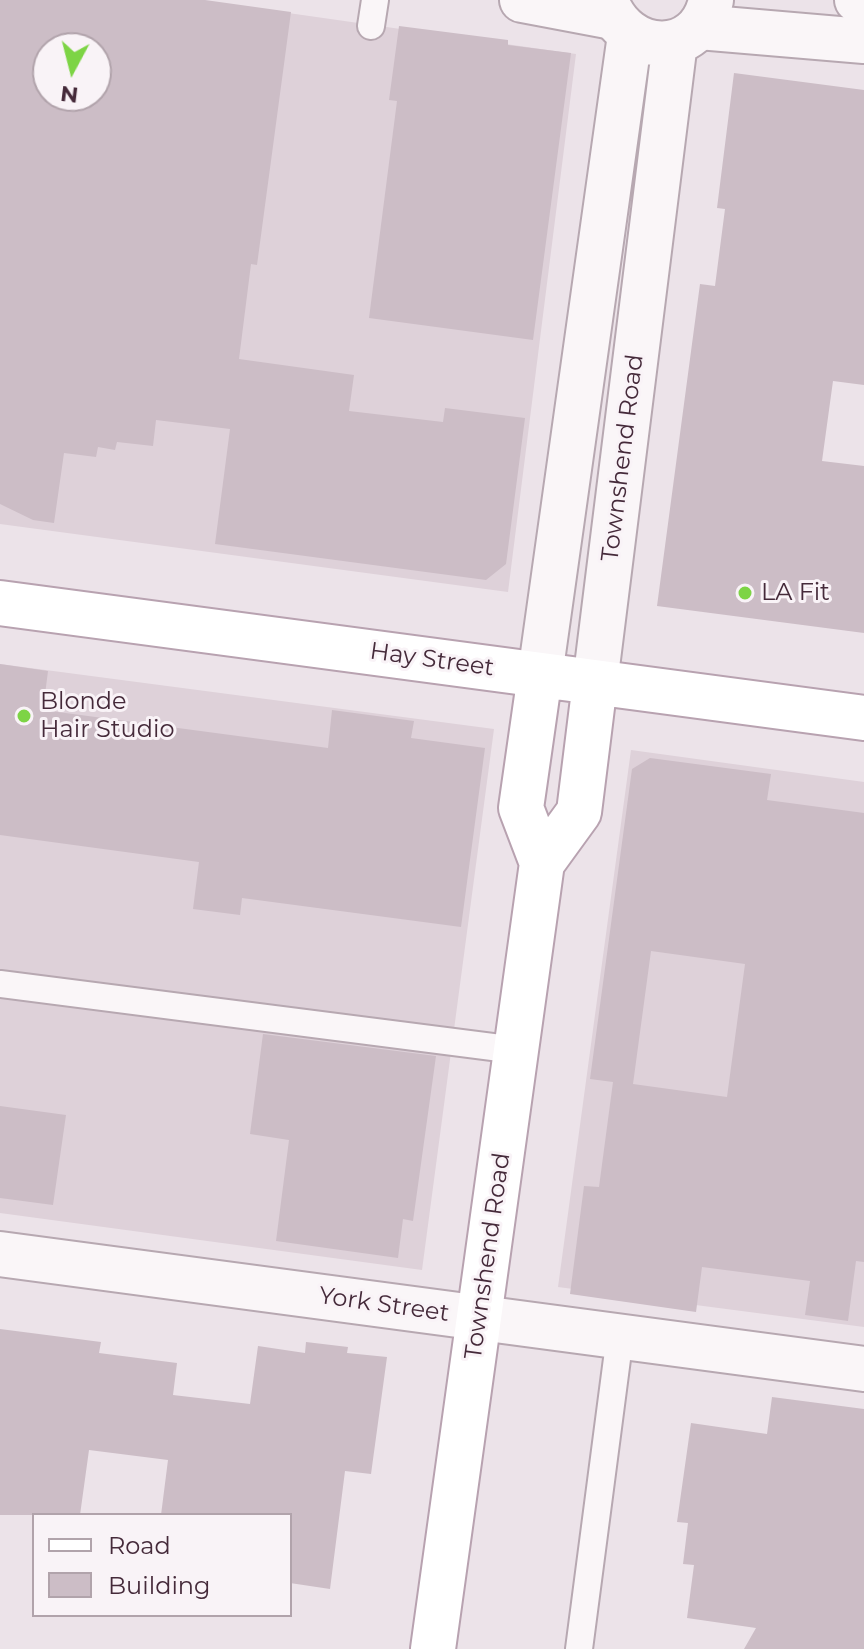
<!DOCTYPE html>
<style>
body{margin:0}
#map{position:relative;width:864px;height:1649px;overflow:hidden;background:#ece3e9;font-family:Montserrat,sans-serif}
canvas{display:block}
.legend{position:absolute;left:32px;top:1513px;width:260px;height:104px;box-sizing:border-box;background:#f9f3f7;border:2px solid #b1a3ab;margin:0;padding:10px 14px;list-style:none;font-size:24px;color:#452a3a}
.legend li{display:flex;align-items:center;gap:16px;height:40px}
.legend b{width:40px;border:2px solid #b1a3ab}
.north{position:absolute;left:32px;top:32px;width:80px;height:80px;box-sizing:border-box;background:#f9f3f7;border:2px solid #b1a3ab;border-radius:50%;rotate:187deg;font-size:22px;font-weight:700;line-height:32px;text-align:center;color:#452a3a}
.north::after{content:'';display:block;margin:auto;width:28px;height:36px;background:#7dd445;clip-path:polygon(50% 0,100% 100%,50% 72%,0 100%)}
</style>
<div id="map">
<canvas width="864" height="1649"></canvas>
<ul class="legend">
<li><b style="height:10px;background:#fff"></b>Road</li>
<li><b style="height:22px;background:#ccbdc6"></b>Building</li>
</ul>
<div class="north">N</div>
</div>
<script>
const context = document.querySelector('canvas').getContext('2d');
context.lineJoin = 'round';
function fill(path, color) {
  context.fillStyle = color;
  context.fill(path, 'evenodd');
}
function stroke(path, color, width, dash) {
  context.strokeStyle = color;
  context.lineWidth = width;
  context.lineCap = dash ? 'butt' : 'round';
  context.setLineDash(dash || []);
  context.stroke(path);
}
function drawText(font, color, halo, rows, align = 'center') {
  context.font = font + ' Montserrat,sans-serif';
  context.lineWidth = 6;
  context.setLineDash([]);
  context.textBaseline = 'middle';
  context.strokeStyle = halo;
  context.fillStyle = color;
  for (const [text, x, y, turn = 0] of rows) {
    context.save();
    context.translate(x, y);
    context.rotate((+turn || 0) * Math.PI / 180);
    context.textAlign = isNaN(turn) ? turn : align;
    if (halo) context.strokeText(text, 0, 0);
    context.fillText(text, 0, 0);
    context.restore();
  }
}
const built = new Path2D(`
 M 0,0 L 197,0 L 576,54 L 508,592 L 0,524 ZM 48,48 L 96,48 L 96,96 L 48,96 Z
 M 0,664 L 494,729 L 422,1270 L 0,1213 Z
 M 631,750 L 864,782 L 864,1327 L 558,1287 Z`);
const building = new Path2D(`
 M 0,0 L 205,0 L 291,12 L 257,265 L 251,264 L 239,359 L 354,375 L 349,411 L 443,422 L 445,408 L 525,418 L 506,564 L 486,580 L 215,544 L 230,429 L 156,420 L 153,446 L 117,442 L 115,450 L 98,447 L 96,457 L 64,453 L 54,523 L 33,520 L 0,504 ZM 48,48 L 96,48 L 96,96 L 48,96 Z
 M 399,26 L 508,40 L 508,45 L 571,53 L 533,340 L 369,318 L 397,101 L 389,100 Z
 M 734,73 L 864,90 L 864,385 L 833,381 L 822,461 L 864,466 L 864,633 L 657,606 L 700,284 L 715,286 L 725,209 L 717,208 Z
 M 0,664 L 48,671 L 43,710 L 328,748 L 332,710 L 414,721 L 411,738 L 485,748 L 461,927 L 242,898 L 240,915 L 193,909 L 199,862 L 0,835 Z
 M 650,758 L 771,774 L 767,800 L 864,813 L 864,1262 L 856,1261 L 848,1321 L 805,1315 L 810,1281 L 702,1267 L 696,1312 L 570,1294 L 584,1186 L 599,1187 L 613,1082 L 590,1079 L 632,769 ZM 651,951 L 745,964 L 727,1097 L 633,1084 Z
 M 263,1034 L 436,1056 L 413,1221 L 403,1219 L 398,1258 L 276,1241 L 289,1140 L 250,1134 Z
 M 0,1106 L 66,1115 L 53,1205 L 0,1198 Z
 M 0,1329 L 101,1342 L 99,1353 L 177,1363 L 173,1395 L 250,1404 L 258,1346 L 305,1353 L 306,1342 L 348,1347 L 347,1353 L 387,1357 L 371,1474 L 345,1471 L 330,1589 L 290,1583 L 290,1515 L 161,1515 L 168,1460 L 89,1450 L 80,1515 L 0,1515 Z
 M 772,1397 L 864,1409 L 864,1649 L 744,1649 L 756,1628 L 687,1618 L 694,1565 L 683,1564 L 688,1523 L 677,1522 L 691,1423 L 767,1434 Z`);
const service = new Path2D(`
 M 371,26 L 375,0
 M 0,984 L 516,1050
 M 579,1649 L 620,1336`);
const minor = new Path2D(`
 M 522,0 L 612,17
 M 857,0 L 864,1
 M 699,27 L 864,41
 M 0,1254 L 864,1369`);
const tertiary = new Path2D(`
 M 606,0 C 626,57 699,59 711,0
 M 540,675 L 630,35
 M 595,683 L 675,42`);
const primary = new Path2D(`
 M 0,603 L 864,718
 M 540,675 L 521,808 L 542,863
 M 433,1649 L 542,863 L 579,812 L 595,683`);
const markers = [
 [745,593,8,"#7dd445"],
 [24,716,8,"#7dd445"]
];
const streetNames = [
 ["Townshend Road",623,458,-83],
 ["Hay Street",432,660,8],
 ["Townshend Road",488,1256,-82],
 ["York Street",384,1305,8]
];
const poiNames = [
 ["LA Fit",761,593],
 ["Blonde",40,702],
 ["Hair Studio",40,730]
];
fill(built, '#ded1d9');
fill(building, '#ccbdc6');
stroke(service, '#b7a8b1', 30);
stroke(minor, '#b7a8b1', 48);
stroke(tertiary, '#b7a8b1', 48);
stroke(primary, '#b8a2b0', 48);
stroke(service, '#faf6f8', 26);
stroke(minor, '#faf6f8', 44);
stroke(tertiary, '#faf6f8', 44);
stroke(primary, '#fff', 44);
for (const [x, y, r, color] of markers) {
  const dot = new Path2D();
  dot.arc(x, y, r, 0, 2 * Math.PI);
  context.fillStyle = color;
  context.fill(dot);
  stroke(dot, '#f9f3f7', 3);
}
drawText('24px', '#452a3a', '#f9f3f7', streetNames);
drawText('24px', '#452a3a', '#f9f3f7', poiNames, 'left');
</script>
